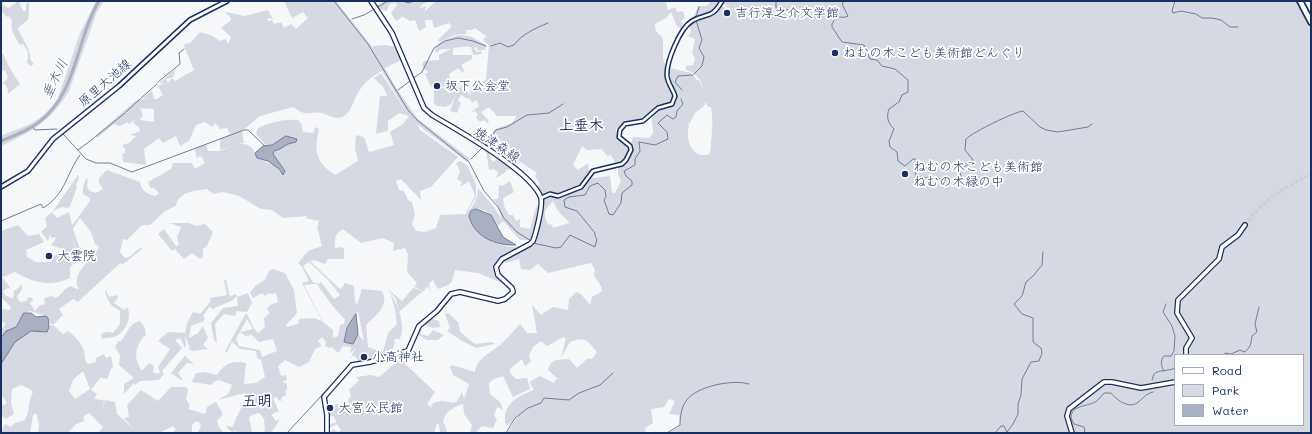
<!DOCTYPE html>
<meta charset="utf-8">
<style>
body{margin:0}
#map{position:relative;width:1312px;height:434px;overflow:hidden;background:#f6f7f9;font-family:Mali,sans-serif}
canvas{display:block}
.frame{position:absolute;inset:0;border:2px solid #1b2f5e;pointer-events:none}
.legend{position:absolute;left:1174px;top:354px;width:130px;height:72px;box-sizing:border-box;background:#fff;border:1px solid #a4acbf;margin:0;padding:5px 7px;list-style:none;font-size:12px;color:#1b2f5e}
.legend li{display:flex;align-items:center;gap:8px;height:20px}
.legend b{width:20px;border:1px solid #a4acbf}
</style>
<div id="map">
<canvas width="1312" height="434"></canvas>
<div class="frame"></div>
<ul class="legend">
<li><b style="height:5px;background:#fff"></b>Road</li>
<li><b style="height:11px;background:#d6d9e2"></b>Park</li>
<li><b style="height:11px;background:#a9b0c1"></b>Water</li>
</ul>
</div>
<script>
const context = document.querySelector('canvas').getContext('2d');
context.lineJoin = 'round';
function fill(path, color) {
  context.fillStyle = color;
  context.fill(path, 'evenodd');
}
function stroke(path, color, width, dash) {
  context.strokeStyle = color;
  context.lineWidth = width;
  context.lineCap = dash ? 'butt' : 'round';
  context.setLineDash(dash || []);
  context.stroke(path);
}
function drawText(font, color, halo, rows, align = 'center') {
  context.font = font + ' Mali,"Klee One",sans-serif';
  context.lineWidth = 3.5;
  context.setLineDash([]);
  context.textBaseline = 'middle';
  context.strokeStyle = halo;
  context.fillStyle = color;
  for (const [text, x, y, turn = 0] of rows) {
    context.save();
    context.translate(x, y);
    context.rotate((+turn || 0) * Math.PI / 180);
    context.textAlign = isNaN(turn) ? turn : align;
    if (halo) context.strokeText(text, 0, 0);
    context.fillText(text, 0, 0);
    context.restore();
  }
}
const green = new Path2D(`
 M 17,1 L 24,1 L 19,3 L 23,11 L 26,11 L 26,4 L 29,2 L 29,17 L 27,17 L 29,19 L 18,28 C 21,39 31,47 30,59 L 34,64 L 30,66 L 26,61 L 28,60 L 28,52 L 23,44 L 20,45 C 14,35 10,32 12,20 L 8,16 L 6,17 L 1,9 L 1,3 L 8,8 L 15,4 Z
 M 96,1 L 104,1 L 97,12 L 69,91 C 51,121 32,132 1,146 L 1,136 C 28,124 39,125 58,98 L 80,33 Z
 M 284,1 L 336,1 L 374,49 L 373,46 L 385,45 L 396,47 L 401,60 L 385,68 L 394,85 L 418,119 L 469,158 L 470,160 L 467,162 L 417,124 L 420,130 L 458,157 L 431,187 L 420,191 L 421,200 L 401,179 L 396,181 L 399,190 L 404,191 L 408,200 L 412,202 L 415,215 L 412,224 L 416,231 L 425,232 L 436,228 L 440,215 L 466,214 L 467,213 L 466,213 L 475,196 L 469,181 L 460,187 L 462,182 L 457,179 L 460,171 L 456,163 L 460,161 L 467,165 L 476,184 L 476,197 L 468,211 C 476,204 477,198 478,188 L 494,207 L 502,220 L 498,206 L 493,199 L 498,199 L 499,185 L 502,186 L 510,181 L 514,192 L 503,198 L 504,206 L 509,215 L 513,215 L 516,221 L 520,219 L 520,227 L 530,229 C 533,221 534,208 539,203 L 534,230 L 533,229 L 530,240 L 520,240 L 503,221 L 498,226 L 486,211 L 476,209 L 471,211 L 469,217 C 476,238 500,249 521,247 C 526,246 531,241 535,239 L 542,201 L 536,187 L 540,184 L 535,176 L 537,173 L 513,157 L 510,161 L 485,146 L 495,129 L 512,123 L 517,116 L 497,116 L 489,107 L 481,112 L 489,121 L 487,123 L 484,120 L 480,122 L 476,118 L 478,114 L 475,111 L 470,113 L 479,106 L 476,100 L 472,103 L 470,99 L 471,98 L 468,99 L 461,95 L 458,101 L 461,103 L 457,113 L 450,111 L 456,95 L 451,104 L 445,107 L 437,106 L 434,103 L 434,91 L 462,81 L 462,83 L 457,86 L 458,88 L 463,86 L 471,96 L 470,91 L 473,86 L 486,80 L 489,45 L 483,40 L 486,36 L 475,28 L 472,30 L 466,30 L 466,34 L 454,35 L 439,42 L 438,40 L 452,26 L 449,23 L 434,28 L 432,20 L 425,20 L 426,27 L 419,31 L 415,20 L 410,21 L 401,16 L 401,18 L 396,21 L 391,13 L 397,5 L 395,2 L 389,5 L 387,11 L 379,9 L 377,6 L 385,1 L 426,1 L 427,3 L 423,4 L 419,9 L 426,6 L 423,18 L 425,11 L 436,1 L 663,1 L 666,2 L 668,10 L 675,7 L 677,12 L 683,11 L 685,18 L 681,21 L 684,26 L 681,28 L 677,26 L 671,12 L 666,18 L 655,24 C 654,31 659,34 663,38 L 663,59 L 666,67 L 691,73 L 697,80 L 699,80 L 703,89 C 702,79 694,72 686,70 L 686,66 L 693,65 L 695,58 L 692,53 L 695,39 L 688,36 L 691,31 L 689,26 L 694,21 L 711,16 L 721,5 L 730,11 L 731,9 L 722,3 L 723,1 L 1298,1 L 1311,26 L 1311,433 L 669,433 L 680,426 L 679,415 L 669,414 L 675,401 L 669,399 L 664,407 L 651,409 L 653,423 L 645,428 L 646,433 L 507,433 L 518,416 L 518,414 L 509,425 L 506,425 C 501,405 517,396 534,390 L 530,383 L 531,381 L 540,376 L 554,383 L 555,380 L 558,379 L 548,370 C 551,358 559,360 569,359 L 577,368 L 588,358 L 592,359 L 597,352 C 587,340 585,336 570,342 L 561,358 L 566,338 L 563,337 L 547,346 L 541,341 L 533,347 L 529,356 L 531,362 L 525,366 L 522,359 L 510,369 L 510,373 L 516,379 L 527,378 L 530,389 L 513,397 L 503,376 L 494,379 L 489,383 L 490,394 L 500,402 L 503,410 L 497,407 L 494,416 L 497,419 L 493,428 L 482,426 L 475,433 L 470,433 L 472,425 L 464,414 L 463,404 C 453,407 444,412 443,423 L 445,425 L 447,433 L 440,433 L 439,425 L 437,423 L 434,433 L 329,433 L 333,429 L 338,432 L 341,430 L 337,424 L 328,429 L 328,425 L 337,422 L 333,416 L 327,417 L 336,404 L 345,407 L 350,405 L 348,400 L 351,396 L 349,390 L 359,380 L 356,377 L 371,375 L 379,377 L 400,359 L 435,392 L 427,404 L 433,408 L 431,405 C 439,399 444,401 453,403 L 457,401 L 462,392 L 464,399 L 469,384 L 453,375 L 450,367 L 452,365 L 475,372 C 476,358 493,352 502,343 C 509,337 514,330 520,324 L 527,333 L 537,333 L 532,305 L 541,315 L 553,307 L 568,310 L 569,299 L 576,292 L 581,294 L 590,305 L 592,297 L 602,291 L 601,286 L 594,276 L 595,270 L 591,263 L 548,273 L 538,264 L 530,270 L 521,269 L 519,259 L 497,265 L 494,270 L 495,275 L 510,286 L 478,273 L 455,270 C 452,284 452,284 438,289 L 433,280 L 429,283 L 431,295 L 428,286 L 424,291 L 414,287 L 417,283 L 407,272 L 408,255 L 405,248 L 393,251 L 394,243 L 383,238 L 361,243 L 343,229 C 335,234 334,238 335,248 L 341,247 L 344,249 L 344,259 L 328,259 L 325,264 L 314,260 L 310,261 L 339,288 L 341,289 L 345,283 L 354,286 L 355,301 L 357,305 L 362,289 L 382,291 C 390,306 376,315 366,325 L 368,347 L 383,352 L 388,333 L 397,324 L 395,309 L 390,293 C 398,305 406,325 400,339 L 394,339 L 395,343 L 390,355 L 365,362 L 367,358 L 365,355 L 361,357 L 363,362 L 359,362 L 354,355 L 350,359 L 356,347 L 351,353 L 350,353 L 351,347 L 343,346 L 338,353 L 332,347 L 329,348 L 325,346 L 326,342 L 322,337 L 318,341 L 322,346 L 315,349 L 309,362 L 299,367 L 285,360 L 278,366 L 281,376 L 286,375 L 287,380 L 283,381 L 284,383 L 287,384 L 287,390 L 285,390 L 286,395 L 281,398 L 282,401 L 278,400 L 277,397 L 273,398 L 279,412 L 276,412 L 272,414 L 272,416 L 276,421 L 280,419 L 271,433 L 263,433 L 265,430 L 264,419 L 259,413 L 251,415 L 249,418 L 252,431 L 250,433 L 239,433 L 235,431 L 232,432 L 227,428 L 227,426 L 233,427 C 237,412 244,409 245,393 L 218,400 L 228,394 L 232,385 L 219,380 L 213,382 L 212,385 L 192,382 L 196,373 L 205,372 L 217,375 C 224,364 232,360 246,363 L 244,384 L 256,383 L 265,377 L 261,360 L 257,358 L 256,351 L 240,349 L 232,342 L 227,352 L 225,351 L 246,313 C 251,320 252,327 258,333 L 265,327 L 264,318 L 270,313 L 267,309 L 270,305 L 278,302 L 276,293 L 272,294 L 269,293 L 265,296 L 262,293 L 253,298 L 250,293 L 255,286 L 265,280 L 269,271 L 272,269 L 285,273 L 294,290 L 297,313 L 286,325 L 287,327 L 298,324 L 299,319 L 314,318 L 322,321 L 302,283 L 309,281 L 302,267 L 298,263 L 308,251 L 322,246 L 317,227 L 319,221 L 305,218 L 308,216 L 283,218 L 272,210 L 261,209 L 239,196 L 223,192 L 213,194 L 207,189 C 194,191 182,191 176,204 L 177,205 L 164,212 L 150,225 L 142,225 L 127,240 L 123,239 L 120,252 L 125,258 L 129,257 L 141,247 L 142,249 L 122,265 L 121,263 L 118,265 L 78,302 L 73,299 L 59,309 L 63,315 L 54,324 L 50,324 L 46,316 L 30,311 L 25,313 L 17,327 L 6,331 L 1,339 L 1,330 L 6,324 L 1,321 L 1,314 L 3,312 L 1,309 L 10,310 L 11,307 L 1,297 L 1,279 L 3,278 L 11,289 L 8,288 L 3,291 L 5,295 L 11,298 L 13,298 L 14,290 L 16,290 L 22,284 L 22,289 L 17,297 L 20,302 L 27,301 L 28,297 L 34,299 L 30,303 L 35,311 L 39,306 L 45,304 L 44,298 L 51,296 L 56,298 C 62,294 64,288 71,286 L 77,289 L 79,289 C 69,273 94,259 99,247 L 95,244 L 91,232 L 80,218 L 73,229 L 80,249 L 77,250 L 69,232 L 76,249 L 73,254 L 76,262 L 70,267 L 70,278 C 50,288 32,282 15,272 L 1,278 L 1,231 L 18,225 L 28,236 L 39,234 L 44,242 L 26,250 L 27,257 L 36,262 L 51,262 L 54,256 L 62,252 L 62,249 L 51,245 L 57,237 L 51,238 L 50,234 L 48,241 L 41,232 L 47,226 L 45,218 L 52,212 L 57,218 L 69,212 L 72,225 L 74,223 L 90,201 L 90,198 L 83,194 L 83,187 L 86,179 L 88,179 L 87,187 L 90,191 L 96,193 L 103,189 L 99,183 L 99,178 L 107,170 L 140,182 C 142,192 147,194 156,196 L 159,193 L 153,187 L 151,189 L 148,182 L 171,169 L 173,163 L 192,163 L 195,169 L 205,163 L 201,156 L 204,154 L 197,158 L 194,148 L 206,144 L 208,151 L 220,151 L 234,145 L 220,150 L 220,139 L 230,134 L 227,128 L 219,129 L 219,127 L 215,123 L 212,127 L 205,122 L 196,125 L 189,141 L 180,146 L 176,136 L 163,143 L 159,138 L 144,149 L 146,165 L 123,162 L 122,154 L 125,153 L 125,149 L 122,145 L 129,143 L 136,136 L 130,135 L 140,131 L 139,127 L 133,123 L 135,120 L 128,124 L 128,122 L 120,126 L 114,124 L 97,138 L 95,136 L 134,102 L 140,99 L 152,98 L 143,98 L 152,90 L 154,99 L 157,99 L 163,95 L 158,86 L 166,83 L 159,84 L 176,68 L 173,77 L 166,79 L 168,83 L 172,78 L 175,81 L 194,70 L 184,46 L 185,44 L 190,43 L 200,32 L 213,36 L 220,41 L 225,39 L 228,44 L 231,37 L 221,28 L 230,21 L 231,18 L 225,12 L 245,16 L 268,10 L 273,19 L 269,18 L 267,19 L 269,21 L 272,20 L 274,24 L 281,22 L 284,28 L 291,24 L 296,29 L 308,18 L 303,12 L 292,18 ZM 382,71 L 406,112 L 381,73 L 374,78 L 383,87 L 387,95 L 386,96 L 380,96 L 376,134 L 388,131 L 388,121 L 399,113 L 409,116 L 403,124 L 390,132 L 394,145 L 369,152 L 364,137 L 356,135 L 355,148 L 358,161 L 335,175 C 315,161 314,151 319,129 L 315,127 L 313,133 L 303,132 L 301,123 L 298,120 C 283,119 272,122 258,128 L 256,134 L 266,145 L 272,145 L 284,139 L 287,144 L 280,149 L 273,151 L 273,157 L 285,171 L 281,173 L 275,166 L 257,158 C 253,146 248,143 236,144 L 244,143 L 242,131 L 260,116 L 293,107 C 309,118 307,111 322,113 C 327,114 332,118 337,118 C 351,118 353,100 359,91 C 365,82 372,76 382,71 ZM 706,102 L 708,107 L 711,107 C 714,122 711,139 710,154 C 692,160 685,140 689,126 L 686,123 L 688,125 C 692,121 692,117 695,113 C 699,109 704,108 706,102 ZM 140,108 L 154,109 L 154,122 L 140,120 L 143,115 ZM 651,113 L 653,132 L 650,138 L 633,137 L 631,144 L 625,145 L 621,142 L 615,127 L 618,130 L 625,122 L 644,119 ZM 582,146 L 587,150 L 602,149 L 608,157 L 610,154 L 618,167 L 618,175 L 621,181 L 615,193 L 612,193 L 610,176 L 591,178 L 588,163 L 578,170 L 573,165 ZM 553,201 L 558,211 L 570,223 L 559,226 L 559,228 L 558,226 L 553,228 L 552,224 L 549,225 C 542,214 544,210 553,201 ZM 309,262 L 328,280 L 340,295 L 334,299 L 321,282 L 319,284 L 313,282 L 303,266 ZM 313,284 L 317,284 C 322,292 339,315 345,319 L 344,324 L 340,325 L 338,336 L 333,338 L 333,330 L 323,322 L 304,285 ZM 358,311 L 364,341 L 358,334 L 353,344 L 344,342 L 347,328 ZM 247,319 L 253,329 L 240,332 L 246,336 L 252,335 L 259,342 L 273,339 L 277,351 L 262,357 L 260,350 L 239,346 L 236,339 ZM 1175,355 L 1303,355 L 1303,425 L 1175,425 Z
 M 711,1 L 721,1 L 715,11 L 692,21 L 698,6 L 707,6 Z
 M 462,35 L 472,37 L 486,45 L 485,50 L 477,50 L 477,47 L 474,48 L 477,52 L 481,51 L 482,54 L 473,55 L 471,47 C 460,45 449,51 441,49 L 436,53 L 435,48 C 439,40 453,36 462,35 Z
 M 453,48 L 453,55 L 472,55 L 472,59 L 461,65 L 464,70 L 463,73 L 458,68 L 449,74 L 451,83 L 443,87 L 440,83 L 431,87 L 425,74 L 429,72 L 425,70 L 422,65 L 424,61 L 439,60 L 439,55 Z
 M 1,54 L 3,54 C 8,65 13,74 20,84 L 8,94 L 8,90 L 5,84 L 2,84 L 8,78 L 5,70 L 1,72 Z
 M 486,150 L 491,153 L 489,155 L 493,162 L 499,158 L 512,168 L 509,170 L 507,169 L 506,172 L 496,178 L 498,172 L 493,169 L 489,170 Z
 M 78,175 L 79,178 L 76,184 L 77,187 L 70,206 L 68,208 L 62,207 L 53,211 Z
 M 169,223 L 189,223 L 196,226 L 205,224 L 213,232 L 207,246 L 203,249 L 203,257 L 200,259 L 192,253 L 184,259 L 175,249 L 172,251 L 158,234 L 164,229 L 176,246 L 179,245 L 177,237 L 181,227 Z
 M 224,280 L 226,280 L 230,297 L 235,294 L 237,296 L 233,300 L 212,309 L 210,306 L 203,316 L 205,318 L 204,321 L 191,326 L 189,338 L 198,333 L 203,326 L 208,338 L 203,345 L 208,349 L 193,351 L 188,349 L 190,348 L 185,336 L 186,346 L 185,348 L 180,338 L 175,340 L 182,348 L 162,371 L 164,374 L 159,380 L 140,381 L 135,385 L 134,383 L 124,394 L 124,384 L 134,378 L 119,365 L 120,355 L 115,347 L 118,341 L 121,341 C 128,333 128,324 140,321 L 145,328 L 146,336 L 143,337 C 134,351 134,358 142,371 L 149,363 L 154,366 L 153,372 L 158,374 L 160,372 L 158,367 L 170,349 L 158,341 L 168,332 L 185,333 L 187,323 L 193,312 L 200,314 L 211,301 L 210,298 L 227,295 Z
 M 387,288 L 402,301 L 413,288 L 423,291 L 399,312 L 396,299 Z
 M 106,290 L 109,297 L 117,295 L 118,298 L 114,303 L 124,310 L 127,307 C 133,316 125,334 114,337 C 111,338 106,337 102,339 L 101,335 C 105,331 108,332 113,333 L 120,324 L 120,311 L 111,305 L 105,293 Z
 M 248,293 L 252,303 L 247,312 L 237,311 L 235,316 L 224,314 L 215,324 L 217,343 L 214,340 L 211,323 L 223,308 L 238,306 L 237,297 Z
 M 448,313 L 458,322 L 460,332 L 475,344 L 492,342 L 495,344 L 476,348 L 462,341 L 447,331 L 450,328 L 445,314 Z
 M 430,318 L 439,321 L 440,327 L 433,328 L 423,324 L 420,334 L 428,336 L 433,330 L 444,335 L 438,340 L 427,340 L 415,333 L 418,327 Z
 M 50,325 L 53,325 L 63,334 L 68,331 C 74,335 83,345 84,351 C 85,356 84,360 88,364 L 96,362 L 96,358 L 104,354 L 106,358 L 111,356 L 113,367 L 111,369 L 107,379 L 100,378 L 91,390 L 97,394 L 94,399 L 104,400 L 102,411 L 105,400 L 115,402 L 117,414 L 135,430 L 124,418 L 129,417 L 127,405 L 141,390 L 158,401 L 171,387 L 186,387 L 188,390 L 186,399 L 190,406 L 188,409 L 205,414 L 207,407 L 216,402 L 223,414 L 217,421 L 219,426 L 217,425 L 224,433 L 197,433 L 201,427 L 200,423 L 196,421 L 192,425 L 192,432 L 195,433 L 172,433 L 176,430 L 173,426 L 159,433 L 98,433 L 103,427 L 89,413 L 84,416 L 84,421 L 76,424 L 68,433 L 38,433 L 39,424 L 36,413 L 33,415 L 30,433 L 1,433 L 5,424 L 11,427 L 15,423 L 25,420 C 31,408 27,402 33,392 L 30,389 L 21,385 L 12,389 L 11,402 L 14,414 L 6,419 L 2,416 L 1,406 L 7,403 L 1,394 L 1,364 L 15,341 L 31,331 L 47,332 ZM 83,371 L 90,389 L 75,399 L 69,391 L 73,380 Z
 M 184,355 L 194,364 L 187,363 L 178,373 L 183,380 L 181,380 L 171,373 L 184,357 Z`);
const water = new Path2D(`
 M 286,136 L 297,139 L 296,142 L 288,144 L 280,149 L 274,151 L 273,154 L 285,171 L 283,175 L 279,169 L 268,161 L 257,158 L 255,153 L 263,146 L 272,145 Z
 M 476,209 L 491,215 L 503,237 L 516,245 C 496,246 474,237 469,216 L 471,211 Z
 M 24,313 L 31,313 L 36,317 L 46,316 L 48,318 L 49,327 L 47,332 L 31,331 L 15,342 L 1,364 L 1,338 L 6,331 L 16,327 Z
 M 356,314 L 358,334 L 353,344 L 344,342 L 347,328 Z`);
const stream = new Path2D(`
 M 334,1 L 368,44 L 408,110 L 417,120 L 469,162 L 484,191 L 498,207 L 503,217 L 517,232 L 531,241
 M 402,1 L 409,3 L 414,1
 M 776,1 L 776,9 L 788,10
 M 846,1 L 850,1
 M 1175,1 L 1172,11 L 1173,13 L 1181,11 L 1196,14 L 1202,18 L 1212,18 L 1221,20 L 1230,27 L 1238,27
 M 696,17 L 699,7
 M 811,17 C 818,18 825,14 832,15 C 838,16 842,19 848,16 L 842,4 L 844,1
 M 836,17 L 832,24 L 832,27 L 842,42 L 864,45 L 870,59 L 877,60 L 882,66 L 895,69 L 908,80 L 908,92 L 902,95 L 899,102 L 889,109 C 886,117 888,123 894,129 L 889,141 L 890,147 L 897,152 L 898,161 L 905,166 L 913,159 L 916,159 L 919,167 L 915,174 C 923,180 929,177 937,178 C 941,178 946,182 950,183
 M 352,19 L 364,15 L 388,1
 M 491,46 L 500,43 L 508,47 L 514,45 C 522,34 536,28 548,23
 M 694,74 L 702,66 L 704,57 L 699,48 L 702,40 L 696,20
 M 412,79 L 422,72 L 434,48 L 445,41 L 458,38 L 473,41 L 486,46
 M 158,82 L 180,64 L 179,53 L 184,49
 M 398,90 L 410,81
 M 682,90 L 675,82 L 678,76 L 693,75
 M 141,98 L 157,84
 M 126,112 L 140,99
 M 33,127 L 35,130 L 57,129
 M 63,134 L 86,159 L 96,163 L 110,163 L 132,172 L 244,130 L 248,130 L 265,146
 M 95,137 L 125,113
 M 484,145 L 496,130 L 507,127 L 527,115 L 549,113 L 563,104
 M 78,150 L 94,138
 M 471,159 L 482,148
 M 951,183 L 957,185 L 959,183 L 961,176 L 959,170 L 972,162 L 973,160 L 965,150 L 966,139 C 973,132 1014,112 1023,111 L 1040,127 L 1046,130 L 1058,132 L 1088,127 L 1092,124
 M 1,221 L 41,204 L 43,208 C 66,194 66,174 80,155
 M 533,243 L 556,248 L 561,247 L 570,235 L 595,247 L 597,239 L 595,236 L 595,233 L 577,211 L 565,207 L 564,200 L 569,197 L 585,195 L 590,186 L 598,183 L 605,190 L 606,197 L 604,200 L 609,214 L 613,215 L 621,203 L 622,193 L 632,185 L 632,181 L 626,176 L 624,171 L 635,165 L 635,159 L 640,151 L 639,142 L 655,145 L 668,139 L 667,132 L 658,123 L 667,115 L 673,119 L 676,117 L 677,111 L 683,104 L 681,99
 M 1225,355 L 1225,353 L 1231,354 L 1240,350 L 1244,352 C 1251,348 1251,343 1252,336 L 1257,332 L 1255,324 L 1259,307
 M 1164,371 C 1161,366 1160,361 1164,356 L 1171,356 L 1174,351 L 1175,336 L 1172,326 L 1163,312 L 1166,304
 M 1152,380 L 1154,374 C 1160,369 1167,372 1175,368
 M 287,433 L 346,369
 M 506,433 L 515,418 L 528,408 L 541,403 L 544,398 L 569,400 L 579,393 L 600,385 L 613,373
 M 667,433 L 680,425 C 680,418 681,408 686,401 C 696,386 733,379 749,384
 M 995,433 L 1001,426 L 1004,426 L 1007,432 L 1013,424 L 1018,414 L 1018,404 L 1021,395 L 1022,379 L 1031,362 L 1039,361 L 1042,353 L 1041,348 L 1033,342 L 1033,318 L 1022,314 L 1014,304 L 1022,296 L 1026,282 L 1033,276 L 1042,265 L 1043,252
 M 1083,433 L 1085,431 L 1084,427 L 1074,424 L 1071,418 C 1071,405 1086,407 1095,402 C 1099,400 1101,396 1104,393 L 1111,393 C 1116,399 1128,409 1137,403 C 1143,399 1145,394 1153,392`);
const river = new Path2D(`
 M 1,141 C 14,136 28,131 39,122 C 77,94 76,39 99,1`);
const primaryTunnel = new Path2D(`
 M 1245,225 C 1261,202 1286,186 1311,174`);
const tertiary = new Path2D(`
 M 541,198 L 550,194 L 558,196 L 581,187 L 593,171 L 622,164 L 626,160 L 631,150 L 630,146 L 619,137 L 620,130 L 625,124 L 643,121 L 658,108 L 672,104 L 675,96 C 673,89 668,84 667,76 C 666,62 680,28 692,21 C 707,12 711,20 722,1`);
const secondary = new Path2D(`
 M 1,187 L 28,171 L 53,139 L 119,86 L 190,20 L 227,1`);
const primary = new Path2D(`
 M 1186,355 L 1186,348 L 1192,338 L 1177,313 L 1178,300 L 1219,259 L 1222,247 L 1238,235 L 1245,225
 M 327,433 L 327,415 L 324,397 L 352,365 L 370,362 L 408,351 L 419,326 L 437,311 L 451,294 L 460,292 L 498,301 L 505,299 L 513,292 L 512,288 L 498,275 L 496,267 L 502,259 L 530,244 L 533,241 C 536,233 543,206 541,198 C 532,171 457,130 432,115 L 424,108 L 392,33 L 371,1
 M 1072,433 L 1067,416 L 1069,409 L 1104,382 L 1112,382 L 1141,388 L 1175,382`);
const motorway = new Path2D(`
 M 1300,1 L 1311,22`);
const markers = [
 [727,13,4,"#1b2f5e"],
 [835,53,4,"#1b2f5e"],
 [437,86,4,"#1b2f5e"],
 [905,174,4,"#1b2f5e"],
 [49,256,4,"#1b2f5e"],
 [364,357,4,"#1b2f5e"],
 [330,408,4,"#1b2f5e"]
];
const poiNames = [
 ["吉行淳之介文学館",735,13],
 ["ねむの木こども美術館どんぐり",843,53],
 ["坂下公会堂",445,86],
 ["ねむの木こども美術館",913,167],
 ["ねむの木緑の中",913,182],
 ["大雲院",57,256],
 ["小高神社",372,357],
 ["大宮公民館",338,408]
];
const streetNames = [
 ["原里大池線",105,83,-41],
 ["焼津森線",497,145,34]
];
const waterNames = [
 ["垂木川",55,79,-64]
];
const quarterNames = [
 ["上垂木",581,125],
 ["五明",257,401]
];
fill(green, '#d6d9e2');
fill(water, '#a9b0c1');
stroke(water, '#707c99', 1);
stroke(stream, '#707c99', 1);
stroke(river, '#a9b0c1', 3);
stroke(primaryTunnel, '#cacfda', 3.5, [3.5, 2]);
stroke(tertiary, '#1b2f5e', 5.5);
stroke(secondary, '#1b2f5e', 6);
stroke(primary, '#1b2f5e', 6);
stroke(motorway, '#1b2f5e', 8);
stroke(tertiary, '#fff', 2.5);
stroke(secondary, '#fff', 3);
stroke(primary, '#fff', 3.5);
stroke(motorway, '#fff', 4.5);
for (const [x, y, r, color] of markers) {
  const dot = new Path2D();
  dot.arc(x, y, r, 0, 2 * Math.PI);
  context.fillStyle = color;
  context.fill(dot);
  stroke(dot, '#fff', 1.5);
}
drawText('13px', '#1b2f5e', '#fff', poiNames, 'left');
drawText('13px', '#1b2f5e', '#fff', streetNames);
drawText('italic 14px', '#4d5c81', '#fff', waterNames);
drawText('bold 15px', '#1b2f5e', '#fff', quarterNames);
</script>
